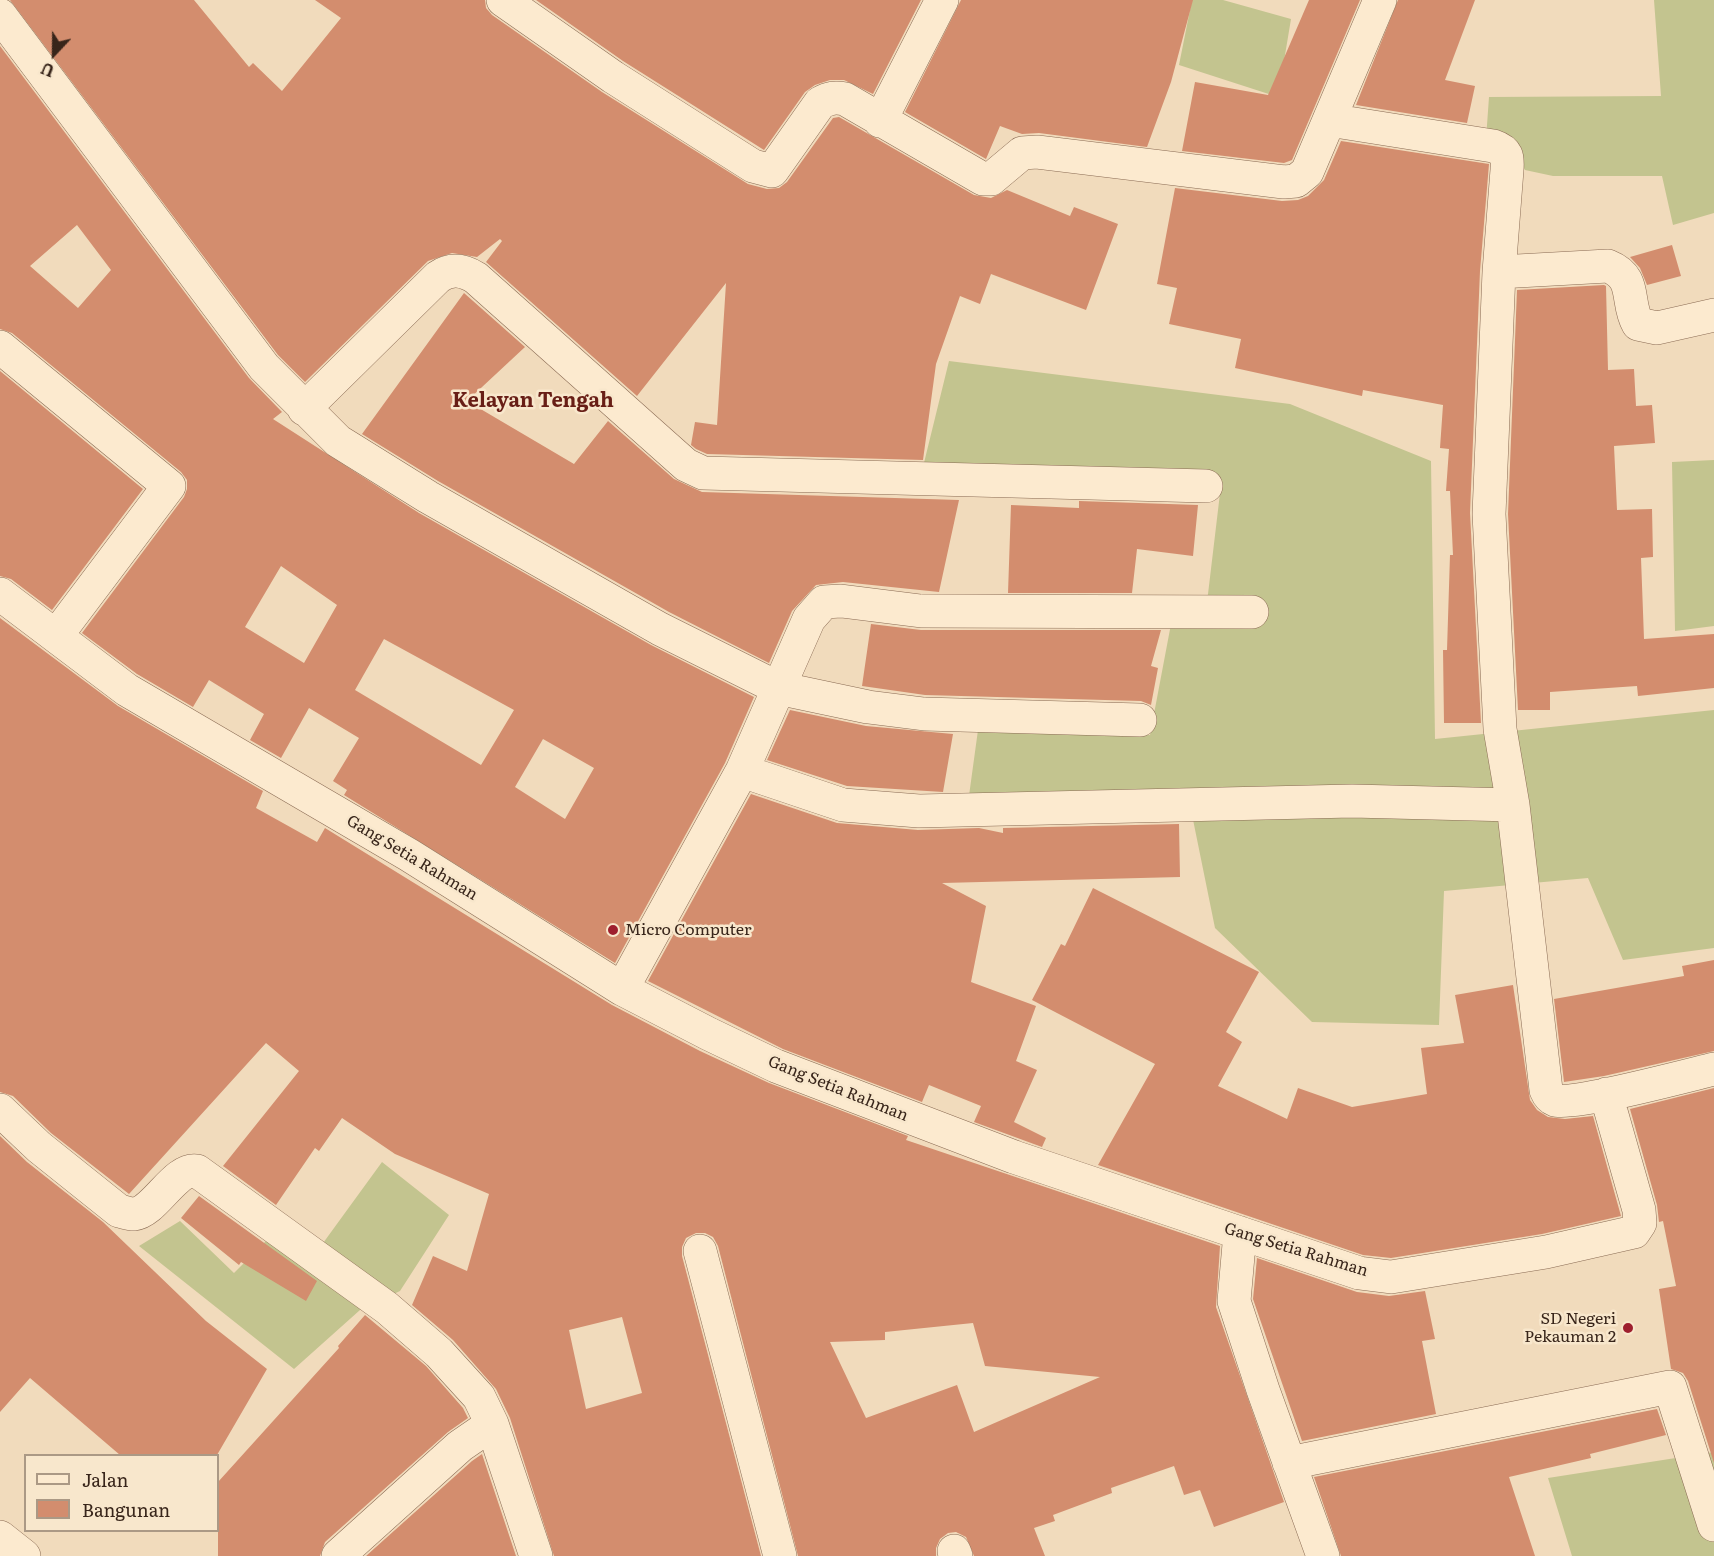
<!DOCTYPE html>
<style>
body{margin:0}
#map{position:relative;width:1714px;height:1556px;overflow:hidden;background:#f1dbbc;font-family:Literata,serif}
canvas{display:block}
.legend{position:absolute;left:24px;top:1454px;width:195px;height:78px;box-sizing:border-box;background:#f8e7cc;border:2px solid #ab9985;margin:0;padding:8px 10px;list-style:none;font-size:18px;color:#38251a}
.legend li{display:flex;align-items:center;gap:12px;height:30px}
.legend b{width:30px;border:2px solid #ab9985}
.north{position:absolute;left:24px;top:24px;width:60px;height:60px;-webkit-text-stroke:4px #f8e7cc;paint-order:stroke;rotate:202deg;font-size:16px;font-weight:700;line-height:24px;text-align:center;color:#38251a}
.north::after{content:'';display:block;margin:auto;width:21px;height:27px;background:#38251a;clip-path:polygon(50% 0,100% 100%,50% 72%,0 100%)}
</style>
<div id="map">
<canvas width="1714" height="1556"></canvas>
<ul class="legend">
<li><b style="height:8px;background:#fceacf"></b>Jalan</li>
<li><b style="height:16px;background:#d38d6e"></b>Bangunan</li>
</ul>
<div class="north">U</div>
</div>
<script>
const context = document.querySelector('canvas').getContext('2d');
context.lineJoin = 'round';
function fill(path, color) {
  context.fillStyle = color;
  context.fill(path, 'evenodd');
}
function stroke(path, color, width, dash) {
  context.strokeStyle = color;
  context.lineWidth = width;
  context.lineCap = dash ? 'butt' : 'round';
  context.setLineDash(dash || []);
  context.stroke(path);
}
function drawText(font, color, halo, rows, align = 'center') {
  context.font = font + ' Literata,serif';
  context.lineWidth = 5;
  context.setLineDash([]);
  context.textBaseline = 'middle';
  context.strokeStyle = halo;
  context.fillStyle = color;
  for (const [text, x, y, turn = 0] of rows) {
    context.save();
    context.translate(x, y);
    context.rotate((+turn || 0) * Math.PI / 180);
    context.textAlign = isNaN(turn) ? turn : align;
    if (halo) context.strokeText(text, 0, 0);
    context.fillText(text, 0, 0);
    context.restore();
  }
}
const cemetery = new Path2D(`
 M 1192,0 L 1223,0 L 1291,19 L 1278,97 L 1179,65 Z
 M 1654,0 L 1714,0 L 1714,213 L 1673,225 L 1662,176 L 1553,176 L 1525,170 L 1512,148 L 1486,139 L 1489,97 L 1661,96 Z
 M 949,361 L 1290,404 L 1431,461 L 1435,739 L 1714,710 L 1714,948 L 1623,960 L 1588,878 L 1444,891 L 1439,1025 L 1312,1022 L 1215,928 L 1188,795 L 968,803 L 978,730 L 1150,735 L 1171,624 L 1202,619 L 1208,594 L 1221,485 L 922,471 Z
 M 1714,460 L 1714,626 L 1675,631 L 1672,462 Z
 M 382,1162 L 449,1215 L 400,1291 L 360,1310 L 294,1369 L 139,1246 L 180,1221 L 234,1273 L 268,1239 L 310,1261 Z
 M 1714,1452 L 1714,1556 L 1572,1556 L 1548,1478 Z`);
const building = new Path2D(`
 M 10,0 L 194,0 L 249,67 L 253,63 L 282,91 L 341,18 L 315,0 L 485,0 L 486,8 L 492,15 L 602,92 L 748,184 L 767,189 L 779,188 L 787,182 L 833,118 L 839,117 L 974,195 L 991,198 L 1007,190 L 1070,216 L 1074,207 L 1118,224 L 1086,310 L 991,274 L 980,304 L 960,296 L 936,364 L 923,460 L 707,454 L 696,449 L 691,445 L 695,422 L 717,425 L 726,283 L 637,396 L 486,262 L 502,241 L 500,239 L 477,257 L 452,253 L 428,261 L 305,382 L 278,355 Z
 M 536,0 L 921,0 L 873,94 L 844,80 L 830,80 L 815,85 L 805,92 L 764,150 L 623,61 Z
 M 961,0 L 1193,0 L 1171,82 L 1147,147 L 1039,133 L 1022,134 L 1000,126 L 986,159 L 905,112 Z
 M 1309,0 L 1360,0 L 1292,160 L 1284,163 L 1182,151 L 1195,82 L 1268,95 Z
 M 1398,0 L 1475,0 L 1445,80 L 1475,86 L 1467,123 L 1356,105 Z
 M 0,46 L 249,378 L 282,412 L 273,419 L 419,513 L 651,645 L 754,697 L 725,763 L 615,963 L 344,795 L 347,790 L 333,781 L 359,738 L 309,708 L 281,758 L 250,740 L 264,714 L 209,680 L 193,707 L 137,674 L 82,633 L 184,497 L 187,489 L 187,480 L 181,472 L 12,333 L 0,329 ZM 77,225 L 111,270 L 78,308 L 30,266 ZM 281,566 L 337,605 L 304,663 L 245,627 ZM 384,639 L 514,710 L 481,765 L 355,690 ZM 543,739 L 594,768 L 565,819 L 515,787 Z
 M 1341,141 L 1489,164 L 1480,271 L 1470,513 L 1481,723 L 1444,723 L 1443,650 L 1447,650 L 1450,555 L 1453,555 L 1450,491 L 1446,491 L 1449,449 L 1440,448 L 1443,405 L 1363,390 L 1362,396 L 1235,368 L 1241,339 L 1169,324 L 1177,288 L 1157,284 L 1175,188 L 1282,201 L 1298,200 L 1308,196 L 1324,180 Z
 M 1672,245 L 1681,276 L 1647,285 L 1640,268 L 1630,257 Z
 M 1604,285 L 1606,286 L 1608,370 L 1634,369 L 1636,406 L 1652,405 L 1655,443 L 1614,446 L 1617,510 L 1652,509 L 1653,557 L 1641,558 L 1644,639 L 1714,634 L 1714,688 L 1638,696 L 1637,686 L 1550,692 L 1550,710 L 1518,710 L 1508,514 L 1517,290 Z
 M 464,293 L 525,347 L 467,401 L 574,464 L 608,421 L 674,479 L 702,492 L 959,500 L 939,592 L 843,582 L 816,585 L 792,611 L 769,663 L 669,612 L 438,481 L 362,434 Z
 M 0,371 L 143,489 L 52,610 L 11,579 L 0,576 Z
 M 1079,501 L 1198,505 L 1193,556 L 1137,549 L 1132,593 L 1008,593 L 1011,505 L 1079,508 Z
 M 0,618 L 118,706 L 263,791 L 256,808 L 317,842 L 325,828 L 612,1005 L 700,1051 L 769,1083 L 908,1136 L 906,1140 L 1220,1246 L 1216,1307 L 1284,1502 L 1214,1527 L 1200,1490 L 1184,1495 L 1174,1466 L 1111,1488 L 1112,1493 L 1053,1515 L 1055,1521 L 1034,1528 L 1045,1556 L 974,1556 L 966,1537 L 956,1532 L 948,1533 L 940,1539 L 936,1548 L 936,1556 L 798,1556 L 718,1246 L 713,1237 L 705,1233 L 696,1233 L 686,1238 L 682,1247 L 682,1256 L 761,1556 L 554,1556 L 510,1418 L 496,1389 L 453,1340 L 412,1305 L 433,1256 L 467,1271 L 489,1194 L 395,1154 L 342,1118 L 319,1151 L 315,1148 L 276,1205 L 223,1166 L 299,1071 L 266,1043 L 129,1194 L 51,1133 L 13,1096 L 0,1092 ZM 622,1317 L 642,1393 L 586,1409 L 569,1330 ZM 973,1323 L 985,1366 L 1100,1377 L 974,1432 L 957,1385 L 866,1418 L 830,1342 L 885,1340 L 885,1332 Z
 M 871,624 L 921,630 L 1161,630 L 1151,666 L 1158,668 L 1151,705 L 1141,701 L 925,695 L 862,686 Z
 M 790,710 L 866,726 L 953,734 L 943,792 L 847,786 L 767,760 Z
 M 751,794 L 837,823 L 918,830 L 979,828 L 1003,833 L 1003,828 L 1179,824 L 1180,877 L 942,883 L 986,906 L 971,982 L 1036,1006 L 1016,1061 L 1037,1070 L 1014,1122 L 1046,1138 L 1042,1147 L 974,1122 L 981,1106 L 929,1085 L 922,1102 L 783,1049 L 648,981 Z
 M 1093,888 L 1259,972 L 1226,1032 L 1242,1042 L 1218,1086 L 1287,1119 L 1298,1088 L 1352,1107 L 1427,1094 L 1421,1048 L 1464,1043 L 1455,995 L 1513,985 L 1530,1100 L 1537,1110 L 1548,1117 L 1565,1119 L 1593,1116 L 1621,1216 L 1542,1234 L 1391,1258 L 1363,1255 L 1098,1165 L 1155,1064 L 1032,1000 L 1061,944 L 1065,946 Z
 M 1714,960 L 1714,1051 L 1604,1076 L 1564,1082 L 1554,999 L 1684,976 L 1682,966 Z
 M 1714,1088 L 1714,1463 L 1688,1381 L 1683,1373 L 1671,1369 L 1659,1289 L 1676,1286 L 1663,1221 L 1659,1222 L 1657,1205 L 1630,1109 Z
 M 0,1136 L 27,1162 L 103,1222 L 206,1321 L 267,1369 L 217,1455 L 120,1455 L 30,1378 L 0,1412 Z
 M 199,1196 L 317,1281 L 306,1301 L 241,1262 L 239,1265 L 181,1218 Z
 M 1257,1258 L 1357,1292 L 1389,1296 L 1425,1291 L 1435,1339 L 1422,1341 L 1436,1414 L 1302,1441 L 1253,1299 Z
 M 365,1315 L 426,1366 L 463,1408 L 468,1418 L 448,1432 L 325,1542 L 320,1556 L 218,1556 L 218,1482 L 339,1348 L 338,1346 Z
 M 1657,1409 L 1666,1435 L 1590,1454 L 1591,1458 L 1509,1477 L 1535,1556 L 1341,1556 L 1314,1477 Z
 M 482,1454 L 516,1556 L 366,1556 L 472,1461 Z`);
const minor = new Path2D(`
 M 503,0 L 613,77 L 753,166 L 772,171 L 820,103 C 829,98 835,97 845,99 L 983,179 L 991,179 L 1022,153 L 1037,152 L 1284,182 L 1296,181 L 1307,172 L 1380,0
 M 0,15 L 264,367 L 338,441 L 428,497 L 660,629 L 778,688 L 868,707 L 924,714 L 1140,720
 M 1329,120 L 1493,146 C 1508,151 1508,157 1507,170 L 1499,272 L 1608,266 C 1638,278 1625,301 1638,324 L 1657,328 L 1714,315
 M 880,121 L 942,0
 M 1499,272 L 1489,514 L 1500,729 L 1513,805 L 1546,1090 C 1548,1095 1550,1098 1555,1100 C 1573,1106 1689,1075 1714,1069
 M 0,347 L 169,486 L 56,636
 M 304,409 L 438,277 C 451,268 463,270 476,278 L 686,465 L 703,473 L 1206,486
 M 0,594 L 127,690 L 409,855 L 622,989 L 709,1034 L 776,1066 L 1014,1157 L 1359,1273 L 1391,1277 L 1546,1252 L 1634,1232 L 1640,1223 L 1639,1210 L 1606,1094
 M 742,771 L 809,619 L 824,602 L 841,601 L 921,611 L 1252,612
 M 622,989 L 742,771 L 843,805 L 919,811 L 1352,801 L 1513,805
 M 0,1110 L 39,1147 L 119,1211 C 124,1212 129,1214 134,1214 C 155,1212 175,1167 197,1171 L 387,1308 L 439,1353 L 479,1397 L 492,1424 L 536,1556
 M 1240,1233 L 1234,1301 L 1263,1390 L 1323,1556
 M 700,1251 L 780,1556
 M 1289,1463 L 1670,1387 L 1714,1525
 M 0,1537 L 24,1556
 M 954,1551 L 956,1556
 M 338,1556 L 460,1446 L 492,1424`);
const markers = [
 [613,930,6,"#9e1f2e"],
 [1628,1328,6,"#9e1f2e"]
];
const streetNames = [
 ["Gang Setia Rahman",412,858,31],
 ["Gang Setia Rahman",838,1089,22],
 ["Gang Setia Rahman",1296,1250,17]
];
const poiNames = [
 ["Micro Computer",625,930],
 ["SD Negeri",1616,1319,"right"],
 ["Pekauman 2",1616,1337,"right"]
];
const quarterNames = [
 ["Kelayan Tengah",533,401]
];
fill(cemetery, '#c3c48f');
fill(building, '#d38d6e');
stroke(minor, '#8a6b54', 34);
stroke(minor, '#fceacf', 33);
for (const [x, y, r, color] of markers) {
  const dot = new Path2D();
  dot.arc(x, y, r, 0, 2 * Math.PI);
  context.fillStyle = color;
  context.fill(dot);
  stroke(dot, '#f8e7cc', 2);
}
drawText('16px', '#38251a', '#f8e7cc', streetNames);
drawText('16px', '#38251a', '#f8e7cc', poiNames, 'left');
drawText('bold 20px', '#681e16', '#f8e7cc', quarterNames);
</script>
